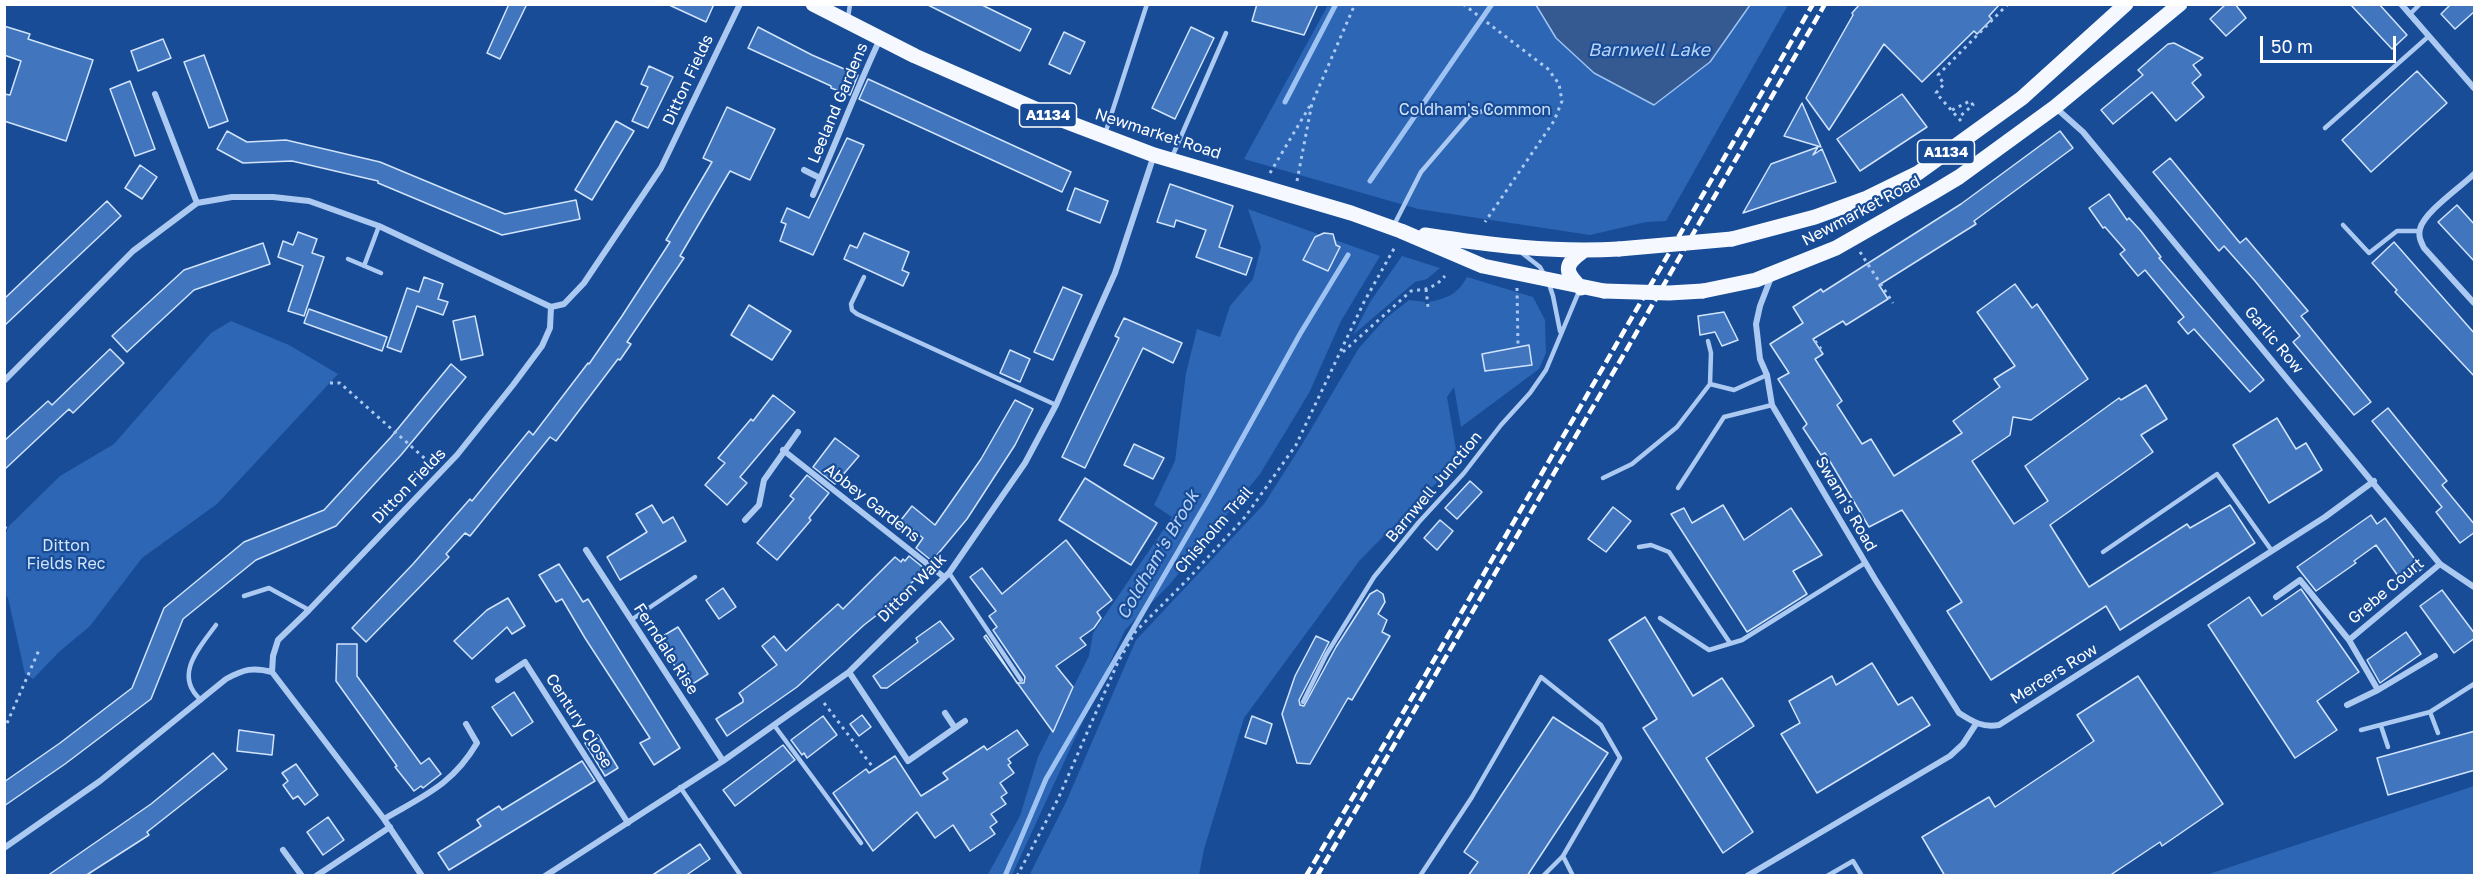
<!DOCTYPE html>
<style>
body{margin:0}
#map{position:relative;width:2479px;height:880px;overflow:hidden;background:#184c97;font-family:"Golos Text",sans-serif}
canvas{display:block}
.frame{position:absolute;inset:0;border:6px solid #fff;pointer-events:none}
.scale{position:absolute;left:2260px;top:36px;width:136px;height:27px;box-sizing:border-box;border:3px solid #fff;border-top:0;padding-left:8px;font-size:18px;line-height:21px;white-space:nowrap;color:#fff;-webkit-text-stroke:4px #184c97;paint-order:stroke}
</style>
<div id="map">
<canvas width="2479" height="880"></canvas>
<div class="frame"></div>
<div class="scale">50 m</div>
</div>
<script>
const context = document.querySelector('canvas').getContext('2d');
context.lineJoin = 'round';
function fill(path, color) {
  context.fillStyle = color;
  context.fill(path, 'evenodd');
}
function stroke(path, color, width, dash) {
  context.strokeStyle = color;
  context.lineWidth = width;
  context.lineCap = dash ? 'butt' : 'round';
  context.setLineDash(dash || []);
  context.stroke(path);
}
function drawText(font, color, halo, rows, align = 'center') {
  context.font = font + ' "Golos Text",sans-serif';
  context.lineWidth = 4.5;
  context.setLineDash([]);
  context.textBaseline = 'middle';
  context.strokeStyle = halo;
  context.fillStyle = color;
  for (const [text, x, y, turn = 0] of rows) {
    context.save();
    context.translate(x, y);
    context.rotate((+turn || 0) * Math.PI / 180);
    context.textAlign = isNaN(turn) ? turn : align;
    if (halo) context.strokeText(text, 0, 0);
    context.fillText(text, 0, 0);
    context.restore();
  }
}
const green = new Path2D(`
 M 1328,5 L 1536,5 L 1556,38 L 1594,73 L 1654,105 L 1710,62 L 1750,5 L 1788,5 L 1666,221 L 1646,222 L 1590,235 L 1418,209 L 1244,159 Z
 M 1248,209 L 1380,256 L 1341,321 L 1309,393 L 1260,474 L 1170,584 L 1125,630 L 1012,875 L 987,876 L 1020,816 L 1038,757 L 1089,656 L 1093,633 L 1172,517 L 1154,505 L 1175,461 L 1186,373 L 1197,329 L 1220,337 L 1230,306 L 1253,279 L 1261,247 Z
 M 1402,256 L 1440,268 L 1427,279 L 1415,282 L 1353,335 L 1370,302 Z
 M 1467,277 L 1533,297 L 1545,320 L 1546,353 L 1539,369 L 1461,427 L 1454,387 L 1447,397 L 1458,461 L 1360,560 L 1244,718 L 1204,849 L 1199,875 L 1029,876 L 1066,802 L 1136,640 L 1264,504 L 1301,446 L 1359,348 L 1385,319 L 1409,300 L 1425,302 L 1426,307 L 1430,306 L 1429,302 C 1448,298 1458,294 1467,277 Z
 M 231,321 L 289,345 L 338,374 L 217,504 L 142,558 L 90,626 L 59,652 L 33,679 L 25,674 L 8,598 L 5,594 L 5,535 L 9,526 L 60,476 L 114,444 L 211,333 Z
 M 2474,786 L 2474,875 L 2206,875 Z`);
const water = new Path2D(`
 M 1536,5 L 1750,5 L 1710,62 L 1654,105 L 1594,73 L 1556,38 Z`);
const stream = new Path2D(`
 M 1285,102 L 1336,4
 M 1370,181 L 1492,4
 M 1005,876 L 1046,779 L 1208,500 L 1300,334 L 1348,255`);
const building = new Path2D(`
 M 509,4 L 527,4 L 500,59 L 487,53 Z
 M 667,4 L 714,4 L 706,22 Z
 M 926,4 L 980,4 L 1031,29 L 1020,51 Z
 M 1257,4 L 1318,4 L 1304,35 L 1252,21 Z
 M 1860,4 L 2000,4 L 1989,16 L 1992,19 L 1977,34 L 1974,31 L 1922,82 L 1884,44 L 1829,130 L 1806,98 L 1853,15 L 1852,13 Z
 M 2226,4 L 2235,4 L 2246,18 L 2226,36 L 2210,19 Z
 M 2350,4 L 2379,4 L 2407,35 L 2392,49 Z
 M 2451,4 L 2475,4 L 2475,11 L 2455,29 L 2441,14 Z
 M 4,26 L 30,34 L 28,39 L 93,60 L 66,141 L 4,121 L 4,94 L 10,95 L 21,61 L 4,55 Z
 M 758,27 L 812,55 L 858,75 L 850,95 L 831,88 L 831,86 L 748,48 Z
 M 1191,27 L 1214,38 L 1175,119 L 1152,108 Z
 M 1064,32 L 1085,42 L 1070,74 L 1049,64 Z
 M 163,39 L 171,58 L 138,71 L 131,51 Z
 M 2174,43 L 2203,58 L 2193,65 L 2201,75 L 2192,83 L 2204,97 L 2176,121 L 2152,92 L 2113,124 L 2101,110 L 2143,75 L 2138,70 L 2168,44 Z
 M 204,55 L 228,121 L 209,128 L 184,62 Z
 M 649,66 L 673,77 L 648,128 L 632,121 L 648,87 L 641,84 Z
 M 2417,71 L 2447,103 L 2371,172 L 2342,140 Z
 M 868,79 L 1071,172 L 1062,192 L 859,99 Z
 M 130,81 L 155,149 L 135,156 L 110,89 Z
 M 1902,94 L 1927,127 L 1860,171 L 1837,139 Z
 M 1802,103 L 1821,147 L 1784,136 Z
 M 727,107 L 775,129 L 750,180 L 730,171 L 680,256 L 684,258 L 627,342 L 631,344 L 620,360 L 618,359 L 556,441 L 550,437 L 470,536 L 465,533 L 446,554 L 449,557 L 366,642 L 352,628 L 413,564 L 470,499 L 472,501 L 529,431 L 533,435 L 588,363 L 589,364 L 622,316 L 670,242 L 666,240 L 712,162 L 703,158 Z
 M 616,121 L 634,131 L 592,200 L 575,190 Z
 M 227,131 L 247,142 L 286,140 L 380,162 L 505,214 L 576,200 L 580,219 L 502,235 L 378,183 L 378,181 L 292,161 L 243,163 L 217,149 Z
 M 2060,131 L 2073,148 L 1974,221 L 1976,224 L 1879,285 L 1888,299 L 1846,325 L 1843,321 L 1813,339 L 1823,354 L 1815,359 L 1842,401 L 1837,405 L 1862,444 L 1871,439 L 1894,476 L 1962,433 L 1953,421 L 2000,387 L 1994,379 L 2015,366 L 1977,312 L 2015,284 L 2032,308 L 2037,304 L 2088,379 L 2031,420 L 2013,417 L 2010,435 L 1972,461 L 2014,524 L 2048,501 L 2025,466 L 2119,398 L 2121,400 L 2146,385 L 2167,419 L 2141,435 L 2153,452 L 2050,525 L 2089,587 L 2187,524 L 2190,528 L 2230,505 L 2255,543 L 2120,630 L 2106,606 L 1991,680 L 1947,611 L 1962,602 L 1931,554 L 1902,510 L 1869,527 L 1825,453 L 1821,455 L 1803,428 L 1807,424 L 1778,379 L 1789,373 L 1770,344 L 1803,323 L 1793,307 L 1821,289 L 1823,292 L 1961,204 Z
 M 847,138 L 864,145 L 813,255 L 780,241 L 786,224 L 781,222 L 787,208 L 809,218 Z
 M 1818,147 L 1813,155 L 1822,149 L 1836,182 L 1743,213 L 1771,164 Z
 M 2170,158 L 2240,243 L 2246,238 L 2308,311 L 2301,316 L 2371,402 L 2354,415 L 2293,342 L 2300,336 L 2255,281 L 2224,246 L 2219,251 L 2153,172 Z
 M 140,165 L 157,177 L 142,199 L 125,188 Z
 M 1170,184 L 1233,206 L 1219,247 L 1252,258 L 1246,275 L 1196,257 L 1206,230 L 1176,220 L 1174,227 L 1157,222 Z
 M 1075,188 L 1108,201 L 1100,223 L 1067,210 Z
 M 2109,194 L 2127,220 L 2129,218 L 2141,231 L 2161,257 L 2159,258 L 2264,380 L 2250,392 L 2194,329 L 2188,334 L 2178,322 L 2184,317 L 2145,270 L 2138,276 L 2120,254 L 2125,250 L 2105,227 L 2103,228 L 2089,208 Z
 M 107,201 L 121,216 L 4,326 L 4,299 Z
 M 2457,205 L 2475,225 L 2475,262 L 2438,222 Z
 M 298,232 L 317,239 L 312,253 L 324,257 L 304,316 L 288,311 L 303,266 L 278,257 L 283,241 L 293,245 Z
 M 864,233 L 909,252 L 902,270 L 909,273 L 903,286 L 844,259 L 850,245 L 857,248 Z
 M 1324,233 L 1333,234 L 1336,245 L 1340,247 L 1328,271 L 1303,260 L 1315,237 Z
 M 2394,242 L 2475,334 L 2475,377 L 2395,292 L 2397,290 L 2372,263 Z
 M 263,243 L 270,264 L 194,290 L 127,352 L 112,336 L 184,270 Z
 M 424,277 L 443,284 L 438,299 L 448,302 L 443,315 L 417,306 L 401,352 L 387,347 L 407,288 L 419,292 Z
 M 1063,287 L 1082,295 L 1053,360 L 1034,352 Z
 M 749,305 L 791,331 L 772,360 L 731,335 Z
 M 309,309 L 387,337 L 382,351 L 304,323 Z
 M 1724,312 L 1738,340 L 1722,346 L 1715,332 L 1700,335 L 1698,316 Z
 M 475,316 L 483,355 L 461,360 L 453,321 Z
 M 1124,318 L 1182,343 L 1173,363 L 1143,348 L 1085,468 L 1062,457 L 1119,338 L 1115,336 Z
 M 1529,345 L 1532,365 L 1485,371 L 1482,354 Z
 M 110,349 L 124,363 L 73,413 L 69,409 L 4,470 L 4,441 L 48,401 L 52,405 Z
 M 1010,350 L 1030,359 L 1020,382 L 1000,373 Z
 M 451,364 L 466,377 L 401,455 L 336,526 L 256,560 L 183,619 L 151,699 L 65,764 L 4,806 L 4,782 L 60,743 L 132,688 L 164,608 L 244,542 L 324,510 L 391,437 Z
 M 773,395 L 795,412 L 740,477 L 747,483 L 727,505 L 705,485 L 725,463 L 718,458 L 751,419 L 753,421 Z
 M 1015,400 L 1033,409 L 1015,445 L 967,519 L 932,561 L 916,548 L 923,538 L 901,520 L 912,506 L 935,525 L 981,459 Z
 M 2388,408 L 2447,481 L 2442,485 L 2475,525 L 2475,532 L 2460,543 L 2436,512 L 2442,507 L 2372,421 Z
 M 2277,418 L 2296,449 L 2306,443 L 2322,470 L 2269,503 L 2233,445 Z
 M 835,438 L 859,456 L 835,484 L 813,467 Z
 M 1134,444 L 1164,458 L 1153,479 L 1124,465 Z
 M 807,475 L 829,493 L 809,518 L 811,520 L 777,560 L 757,543 L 794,499 L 790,496 Z
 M 1085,478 L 1157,523 L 1131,565 L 1059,520 Z
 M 1470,481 L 1482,492 L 1457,519 L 1445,508 Z
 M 652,505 L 663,523 L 673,517 L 686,541 L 620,580 L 607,557 L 647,532 L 636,514 Z
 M 1723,505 L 1744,540 L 1791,508 L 1822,555 L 1793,571 L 1807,594 L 1747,632 L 1671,514 L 1684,508 L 1692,523 Z
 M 1613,507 L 1631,521 L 1606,552 L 1588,539 Z
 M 2371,515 L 2377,524 L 2385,518 L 2422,569 L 2403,583 L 2376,545 L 2354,561 L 2356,563 L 2316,591 L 2297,567 Z
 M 1440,520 L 1453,531 L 1437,550 L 1424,538 Z
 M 1066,540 L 1112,600 L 1097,612 L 1101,618 L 1094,628 L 1080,638 L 1086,645 L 1056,666 L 1073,687 L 1053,732 L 984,637 L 986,635 L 1017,683 L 1024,683 L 1025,677 L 993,630 L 997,627 L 989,616 L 996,611 L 970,577 L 982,568 L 1002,594 Z
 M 909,556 L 925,569 L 890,605 L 864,625 L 797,687 L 727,736 L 716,719 L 743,702 L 743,699 L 739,693 L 777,665 L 762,646 L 774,636 L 786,651 L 838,604 L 843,609 L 895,557 L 901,562 L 903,559 L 905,561 Z
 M 559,564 L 583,602 L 588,599 L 680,748 L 654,765 L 640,743 L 650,738 L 585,638 L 562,599 L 556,602 L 539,575 Z
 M 723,588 L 736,607 L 719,619 L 706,600 Z
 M 2301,589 L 2359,672 L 2317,701 L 2337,730 L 2295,758 L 2208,625 L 2249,597 L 2262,616 Z
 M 1377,590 L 1383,594 L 1385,602 L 1378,614 L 1387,620 L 1382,632 L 1390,636 L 1352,700 L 1348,698 L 1310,764 L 1297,763 L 1282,714 L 1295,676 L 1316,636 L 1329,642 L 1299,700 L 1300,705 L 1304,706 L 1336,647 L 1370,594 Z
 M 2442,590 L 2475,634 L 2475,638 L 2454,653 L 2420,606 Z
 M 508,598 L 525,626 L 512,634 L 507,627 L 472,659 L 454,641 L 487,610 Z
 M 1645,617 L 1693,696 L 1722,678 L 1754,726 L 1706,758 L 1753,832 L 1723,853 L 1643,728 L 1657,719 L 1609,640 Z
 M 940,621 L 954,639 L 887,688 L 881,688 L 873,676 L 918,642 L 916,638 Z
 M 678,627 L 708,674 L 688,687 L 658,639 Z
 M 2406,632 L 2421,654 L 2380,683 L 2367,660 Z
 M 337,644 L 357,644 L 357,676 L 421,764 L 429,758 L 441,774 L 423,788 L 421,786 L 414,791 L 395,767 L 397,766 L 336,681 Z
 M 1872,663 L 1898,705 L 1912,697 L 1930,725 L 1817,793 L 1781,734 L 1800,723 L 1789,701 L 1832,676 L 1836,685 Z
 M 2138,676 L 2223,804 L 2162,846 L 2160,842 L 2109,876 L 1945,876 L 1922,837 L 1989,797 L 1995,807 L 2094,741 L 2077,715 Z
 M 514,692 L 533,722 L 512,736 L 492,707 Z
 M 862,715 L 871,727 L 859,736 L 850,724 Z
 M 823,716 L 837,735 L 807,758 L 804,753 L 802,755 L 791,740 Z
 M 1252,716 L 1272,724 L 1266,744 L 1245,737 Z
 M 1553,717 L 1608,753 L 1527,876 L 1468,876 L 1478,862 L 1464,852 Z
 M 239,730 L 274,735 L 272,755 L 237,751 Z
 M 1017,730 L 1028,745 L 1008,759 L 1011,763 L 1008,765 L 1014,773 L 1000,783 L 1007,793 L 1001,797 L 1006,804 L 991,814 L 997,822 L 990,827 L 995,834 L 970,851 L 953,825 L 935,838 L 917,812 L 873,851 L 833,793 L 866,769 L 869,773 L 895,756 L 921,796 L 948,779 L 943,773 L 984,746 L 987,750 Z
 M 2475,731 L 2475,770 L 2388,795 L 2377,758 Z
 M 598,735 L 618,768 L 605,776 L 585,743 Z
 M 783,745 L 795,760 L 735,806 L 723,790 Z
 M 213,753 L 227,769 L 147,832 L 149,835 L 85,876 L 47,876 L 151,804 Z
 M 582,761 L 595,781 L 449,870 L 438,853 L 481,826 L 477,820 L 499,806 L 502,810 Z
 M 296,764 L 318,795 L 305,805 L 298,796 L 293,799 L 283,785 L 288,781 L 282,773 Z
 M 328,817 L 344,840 L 323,855 L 307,832 Z
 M 700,844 L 710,859 L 685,876 L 651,876 Z`);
const path = new Path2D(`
 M 1463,4 L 1548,69 L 1559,84 L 1562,101 L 1554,121 L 1485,222
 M 1952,110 L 1970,101 L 1973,105 L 1958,118
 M 1961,121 L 1936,93 L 1944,84 L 1938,75 L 2008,4
 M 1270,173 L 1311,104
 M 1297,181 L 1312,103 L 1355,4
 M 1860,252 L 1893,303
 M 1517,288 L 1518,346
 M 1426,289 L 1428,307
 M 1815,341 L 1821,349
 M 1343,352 L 1411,291 L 1426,289 L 1437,284 L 1445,276
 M 330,383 L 340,383 L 432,465
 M 4,527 L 8,529
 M 824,703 L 872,766
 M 4,730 L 39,650
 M 1017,876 L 1058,799 L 1118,662 L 1136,631 L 1188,579 L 1245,517 L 1296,445 L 1364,302 L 1396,245`);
const service = new Path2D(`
 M 2410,14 L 2420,4
 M 848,19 L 850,4
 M 2325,128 L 2429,36
 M 1105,134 L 1147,4
 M 1172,157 L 1226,33
 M 1394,225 L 1421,172 L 1469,116 L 1491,108
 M 2343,225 L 2369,253 L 2397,231 L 2420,231
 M 1522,253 L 1540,267 L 1544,274
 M 348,259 L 381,273
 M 364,266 L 379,226
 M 864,277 L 851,304 L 852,310 L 857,314 L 1056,405
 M 1549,284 L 1553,296 L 1560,331
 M 1708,341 L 1711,353 L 1710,384 L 1734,390 L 1767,375
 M 1603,478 L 1632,464 L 1677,427 L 1710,384
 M 1678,488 L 1724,417 L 1772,405
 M 1639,547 L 1651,545 L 1669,552 L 1730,643
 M 2103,552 L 2217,474 L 2272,551
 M 949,573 L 1021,680
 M 244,596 L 269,588 L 309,610
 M 1660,618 L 1709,650 L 1742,640 L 1865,563
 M 631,620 L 695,577
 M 201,700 C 173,676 199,648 216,625
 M 1303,702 L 1326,655 L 1374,577 L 1419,522 L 1464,473 L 1501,425 L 1530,393 L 1546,370 L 1580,289
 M 2430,712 L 2438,733
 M 774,725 L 861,843
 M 2381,726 L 2388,747
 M 2361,730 L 2430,712 L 2474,684
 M 680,787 L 741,876
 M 1420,876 L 1472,797 L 1541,677 L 1601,725 L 1620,758 L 1563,856 L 1573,876
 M 1543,876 L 1563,856
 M 1827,876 L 1853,861 L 1862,876`);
const minor = new Path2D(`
 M 2401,4 L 2474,88
 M 2056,108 L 2083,132 L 2440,564 L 2474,587
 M 804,170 L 820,178
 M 2474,174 C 2461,187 2424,212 2420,229 C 2418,236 2421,242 2424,248 L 2474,303
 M 813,195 C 836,143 856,90 880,39
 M 197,203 L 232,197 L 273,197 L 309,201 L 379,226 L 551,307 L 564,304 L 584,283 L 661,168 L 740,4
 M 1772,275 L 1760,306 L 1756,324 L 1760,359 L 1767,375 L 1772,405 L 1875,579 L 1959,713 C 1973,722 1983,728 1999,725 L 2325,517 L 2374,481
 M 4,381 L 133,251 L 197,203 L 155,94
 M 783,450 L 944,577
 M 745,520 L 759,505 L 764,480 L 798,432
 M 586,550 L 723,761
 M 2276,597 L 2300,580 L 2349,640 L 2378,690
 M 2349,640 L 2440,564
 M 272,672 L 273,656 L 278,640 L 309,610 L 457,455 L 513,385 L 542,346 L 550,328 L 551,307
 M 849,672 L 908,761 L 965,721
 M 498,680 L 525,662 L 628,823
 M 2347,705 L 2378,690 L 2435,656
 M 945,713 L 955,728
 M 384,819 C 425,795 452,785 477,743 L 466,724
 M 4,848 L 100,781 L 226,679 C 244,669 253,667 272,672 L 384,819 L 422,876
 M 283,850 L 302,876
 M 316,876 L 390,827
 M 545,876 L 723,761 L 849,672 L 949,573 L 1025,463 L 1056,405 L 1115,273 L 1154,155
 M 1747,876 L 1950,756 L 1963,744 L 1976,724`);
const primary = new Path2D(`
 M 813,4 L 915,56 L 1054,117 L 1154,155 L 1351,213 L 1401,231 L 1483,266 L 1604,291
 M 1425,235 C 1490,245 1553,253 1619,249
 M 1732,239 L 1815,217 L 1867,198 L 1918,173 L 2022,98 L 2126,4
 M 1581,288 C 1565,272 1563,266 1582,252
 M 1703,291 L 1756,280 L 1836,248 L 1934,192 L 1959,177 L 2055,107 L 2180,4`);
const rail = new Path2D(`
 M 1306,876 L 1423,679 L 1813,4
 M 1317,876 L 1627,349 L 1825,4`);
const primaryBridge = new Path2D(`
 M 1619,249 L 1732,239
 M 1604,291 L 1669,293 L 1703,291`);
const shields = [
 [1048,115,57],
 [1946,152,57]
];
const shieldNames = [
 ["A1134",1048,115],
 ["A1134",1946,152]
];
const streetNames = [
 ["Ditton Fields",688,80,-65],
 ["Leeland Gardens",838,103,-67],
 ["Newmarket Road",1158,134,18],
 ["Newmarket Road",1861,211,-28],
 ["Garlic Row",2274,340,50],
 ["Ditton Fields",409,486,-46],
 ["Barnwell Junction",1434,487,-50],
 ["Abbey Gardens",872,503,38],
 ["Swann's Road",1846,504,60],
 ["Chisholm Trail",1214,530,-49],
 ["Ditton Walk",912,588,-45],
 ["Grebe Court",2386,591,-40],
 ["Ferndale Rise",666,649,57],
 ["Mercers Row",2054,674,-32],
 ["Century Close",579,721,57]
];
const parkNames = [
 ["Coldham's Common",1475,110],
 ["Ditton",66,546],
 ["Fields Rec",66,564]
];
const waterNames = [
 ["Barnwell Lake",1649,50],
 ["Coldham's Brook",1158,555,-60]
];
fill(green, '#2c66b5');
fill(water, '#355a91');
stroke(water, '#9ec3f3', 1.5);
stroke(stream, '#9ec3f3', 5);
fill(building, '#4176be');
stroke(building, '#d2e4fc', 1.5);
stroke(path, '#abc9f1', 3, [3, 4.5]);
stroke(service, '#abc9f1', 4.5);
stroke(minor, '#abc9f1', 6);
stroke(primary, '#f5f9ff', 15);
stroke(rail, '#fff', 4.5, [10, 4.5]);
stroke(primaryBridge, '#f5f9ff', 15);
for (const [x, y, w] of shields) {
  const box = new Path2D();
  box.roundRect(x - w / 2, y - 12, w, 24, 4.5);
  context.fillStyle = '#184c97';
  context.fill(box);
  stroke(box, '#fff', 1.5);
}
drawText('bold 15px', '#fff', null, shieldNames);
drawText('16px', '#fff', '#184c97', streetNames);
drawText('16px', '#d2e4fc', '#184c97', parkNames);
drawText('italic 18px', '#b8d3f7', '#184c97', waterNames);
</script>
